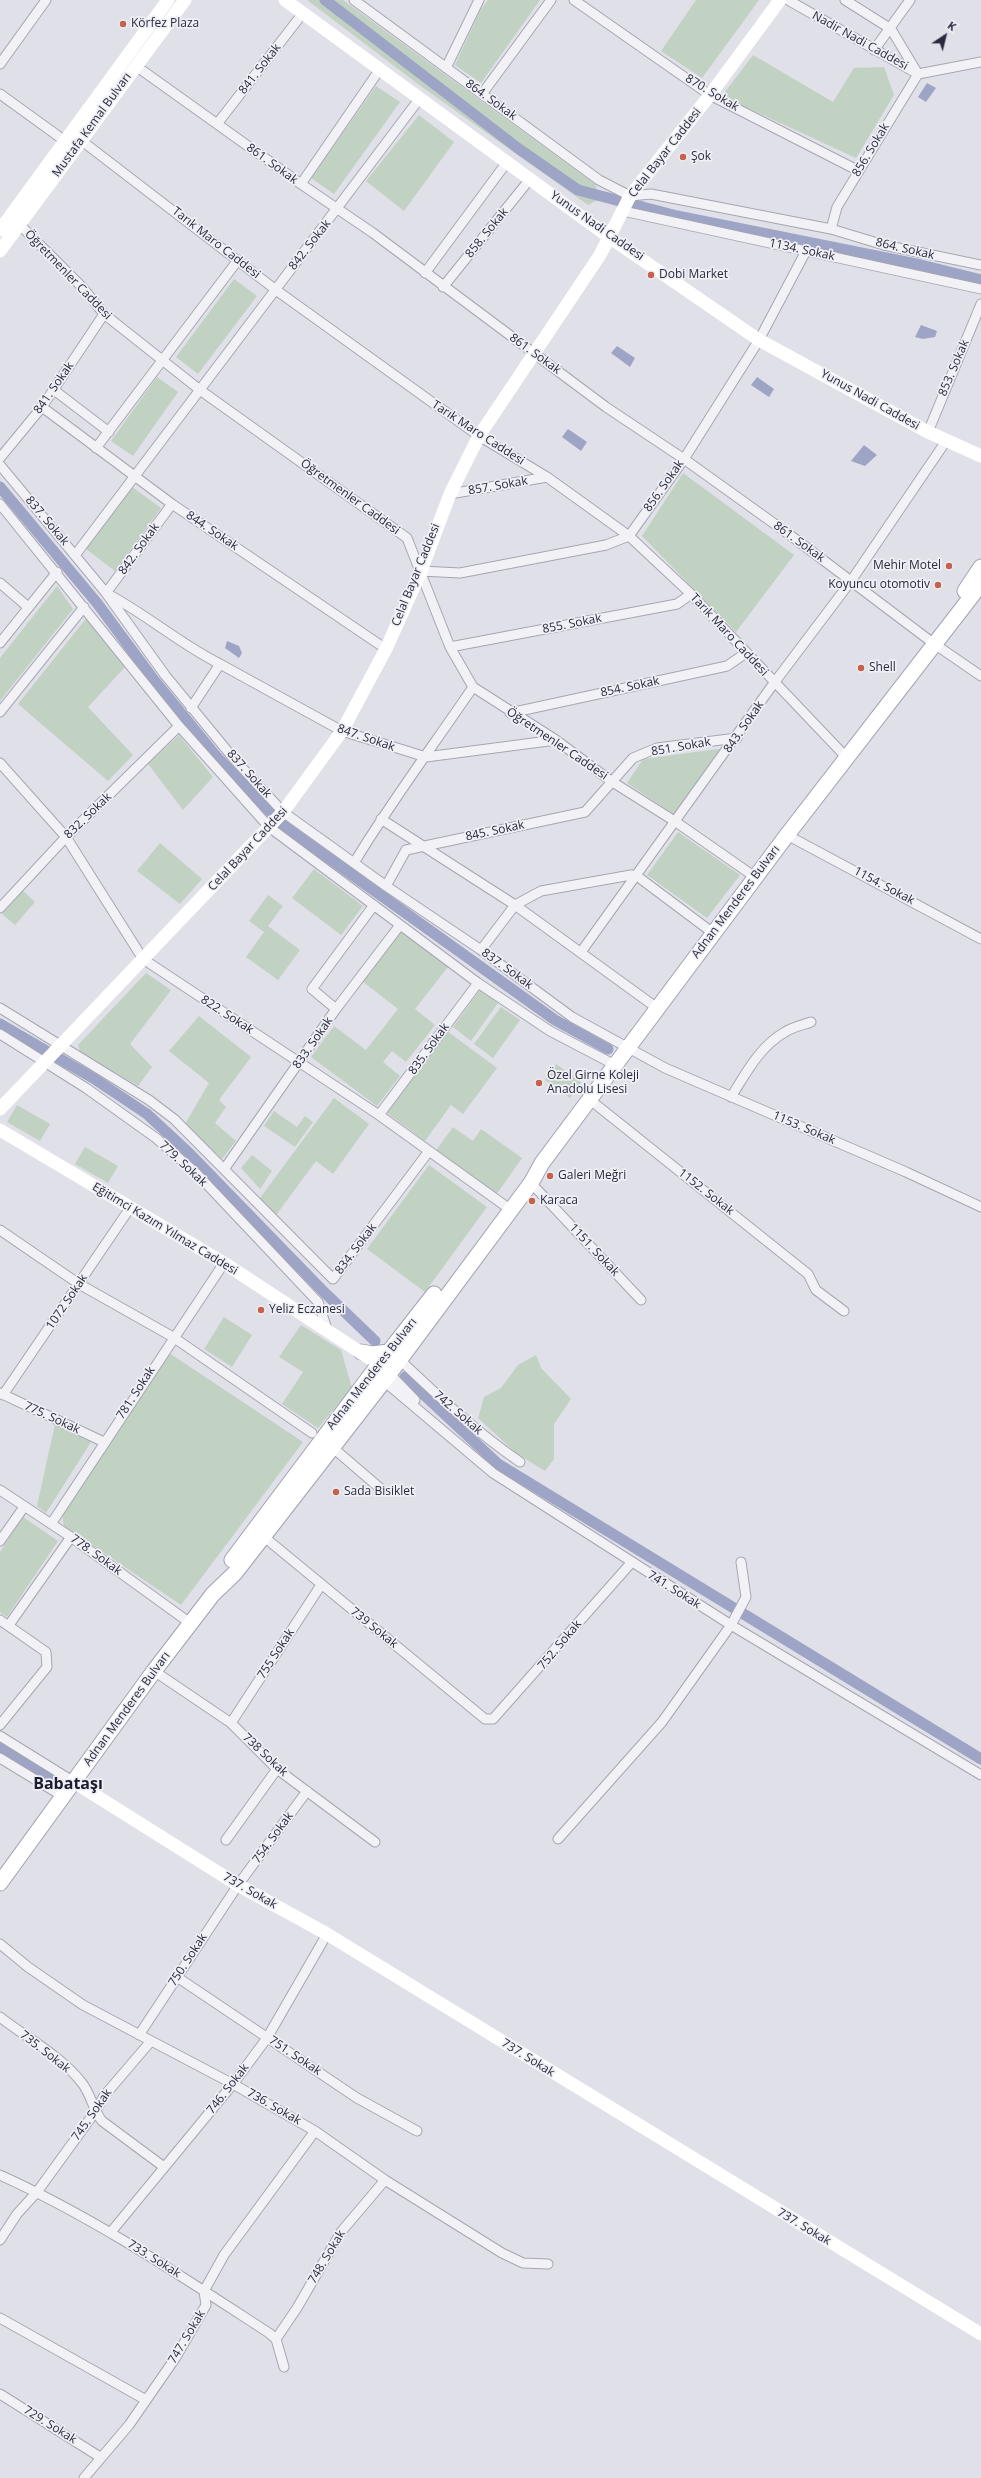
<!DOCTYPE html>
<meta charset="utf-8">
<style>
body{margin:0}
#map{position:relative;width:981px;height:2478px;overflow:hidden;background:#e0e0e8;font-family:"Open Sans",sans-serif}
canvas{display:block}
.north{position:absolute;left:925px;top:16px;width:40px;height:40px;-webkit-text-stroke:3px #eff0f5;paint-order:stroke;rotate:35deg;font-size:11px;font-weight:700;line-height:16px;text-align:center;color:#2a2a3e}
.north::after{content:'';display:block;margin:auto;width:14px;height:18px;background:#2a2a3e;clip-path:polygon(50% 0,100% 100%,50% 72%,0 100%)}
</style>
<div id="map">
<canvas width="981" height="2478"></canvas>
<div class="north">K</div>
</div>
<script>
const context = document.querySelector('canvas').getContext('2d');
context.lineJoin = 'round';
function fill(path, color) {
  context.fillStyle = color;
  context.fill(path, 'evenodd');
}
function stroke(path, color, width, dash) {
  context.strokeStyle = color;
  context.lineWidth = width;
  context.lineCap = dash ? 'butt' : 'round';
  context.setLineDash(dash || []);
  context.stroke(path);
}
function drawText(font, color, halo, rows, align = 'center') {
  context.font = font + ' "Open Sans",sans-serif';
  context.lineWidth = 3.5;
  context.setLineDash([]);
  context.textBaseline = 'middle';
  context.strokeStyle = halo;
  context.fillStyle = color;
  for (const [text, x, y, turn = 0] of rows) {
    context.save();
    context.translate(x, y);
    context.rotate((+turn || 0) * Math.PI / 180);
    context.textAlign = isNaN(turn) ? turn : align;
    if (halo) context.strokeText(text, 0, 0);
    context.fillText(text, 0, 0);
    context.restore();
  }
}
const green = new Path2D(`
 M 307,0 L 343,0 L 596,185 L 598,200 L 588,205 L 422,87 Z
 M 488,0 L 540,0 L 481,83 L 455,65 L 481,9 Z
 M 696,0 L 759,0 L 702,78 L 661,51 Z
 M 753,55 L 833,102 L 854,68 L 884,67 L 894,95 L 856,158 L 722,96 Z
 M 376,86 L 400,102 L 334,194 L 311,178 Z
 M 419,115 L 454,142 L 404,211 L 366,181 Z
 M 234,279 L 257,296 L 198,374 L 176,357 Z
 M 157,377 L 178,392 L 133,456 L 111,441 Z
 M 683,473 L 794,555 L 736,632 L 642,536 Z
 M 132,487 L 161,508 L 115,571 L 86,549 Z
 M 57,586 L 73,609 L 0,701 L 0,658 Z
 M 88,616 L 126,666 L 88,707 L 133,755 L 108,781 L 18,704 Z
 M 179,735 L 213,777 L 183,810 L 148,764 Z
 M 718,749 L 724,752 L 675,815 L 627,783 L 643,759 Z
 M 678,832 L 740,875 L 707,918 L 647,875 Z
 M 160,843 L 202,879 L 180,904 L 137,871 Z
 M 314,869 L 363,906 L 341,935 L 292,898 Z
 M 23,891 L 35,902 L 15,925 L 2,914 Z
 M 268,895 L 283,906 L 268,926 L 300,950 L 278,980 L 246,957 L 264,932 L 249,921 Z
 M 401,931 L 448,967 L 415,1009 L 435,1025 L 406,1062 L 392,1051 L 383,1062 L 400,1076 L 377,1106 L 311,1057 L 334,1026 L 366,1050 L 398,1009 L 362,981 Z
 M 146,973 L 171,990 L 130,1044 L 152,1067 L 138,1086 L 80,1052 L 78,1045 Z
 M 480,990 L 498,1003 L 471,1041 L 453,1027 Z
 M 501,1007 L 520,1020 L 493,1058 L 474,1044 Z
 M 199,1016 L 251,1057 L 219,1100 L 226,1107 L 215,1123 L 236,1141 L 222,1159 L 185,1124 L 209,1083 L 169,1051 Z
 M 447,1031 L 497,1068 L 463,1114 L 451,1105 L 425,1141 L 386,1112 Z
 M 556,1064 L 581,1082 L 570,1098 L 545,1080 Z
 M 334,1098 L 369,1124 L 333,1174 L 316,1161 L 276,1215 L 260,1198 Z
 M 17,1105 L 50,1124 L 40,1141 L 7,1122 Z
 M 274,1111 L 297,1127 L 305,1116 L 313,1122 L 295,1147 L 264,1126 Z
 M 453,1127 L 473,1141 L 481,1129 L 522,1158 L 496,1195 L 435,1152 Z
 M 85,1147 L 118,1166 L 108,1183 L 75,1164 Z
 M 252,1155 L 272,1171 L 260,1189 L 241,1168 Z
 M 429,1165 L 487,1207 L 425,1292 L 367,1249 Z
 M 224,1317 L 252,1335 L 232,1367 L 204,1349 Z
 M 301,1325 L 341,1350 L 352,1388 L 318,1428 L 282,1404 L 303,1372 L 279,1357 Z
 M 169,1353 L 303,1442 L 181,1605 L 64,1526 L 62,1515 Z
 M 536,1355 L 541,1368 L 571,1399 L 554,1424 L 554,1459 L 545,1471 L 516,1453 L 478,1418 L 484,1397 L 501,1388 L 518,1365 Z
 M 55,1424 L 91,1442 L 46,1513 L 37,1506 Z
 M 23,1517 L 58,1541 L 7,1617 L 0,1612 L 0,1552 Z`);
const water = new Path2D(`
 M 927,83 L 936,88 L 926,102 L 918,97 Z
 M 921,325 L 937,331 L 935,337 L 923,339 L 915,337 Z
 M 617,346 L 635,358 L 630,367 L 611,353 Z
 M 757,377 L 774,389 L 769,397 L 751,385 Z
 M 568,429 L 587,442 L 581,451 L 562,437 Z
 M 864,445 L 877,455 L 865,466 L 851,461 Z
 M 227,641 L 239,646 L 242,653 L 239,658 L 225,648 Z`);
const canal = new Path2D(`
 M 325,0 L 519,149 L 578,190 L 677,216 L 921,265 L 981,280
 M 0,487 L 97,603 L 154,680 L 216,756 L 284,826 L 555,1020 L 608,1049
 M 0,1024 L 93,1078 L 147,1114 L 189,1153 L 324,1292 L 375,1341
 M 405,1377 L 498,1464 L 981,1759
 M 0,1747 L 49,1778`);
const street = new Path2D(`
 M 354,0 L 599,180 L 630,196 L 651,194 L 831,229 L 884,245 L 981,265
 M 574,0 L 710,95 L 859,171
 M 788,0 L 918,74 L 981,62
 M 874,50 L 910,0
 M 0,64 L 46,0
 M 136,66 L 301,184 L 373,233 L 606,407 L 684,459 L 790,535 L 933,643 L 981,676
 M 446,68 L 479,0
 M 0,94 L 65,141
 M 482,94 L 551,0
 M 217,124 L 303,13
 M 82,141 L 276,290 L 479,436 L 547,477 L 629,536 L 691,594 L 846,757
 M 301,184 L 380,69
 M 623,211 L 981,289
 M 19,224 L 83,288 L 104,314 L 200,390 L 407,538 L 450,647 L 473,687 L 556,740 L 611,781 L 676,822 L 755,877
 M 831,229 L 837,207 L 918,74 L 891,29 L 845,0
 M 425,273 L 507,162
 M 443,287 L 530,179
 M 54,390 L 109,432
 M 42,407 L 172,504 L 386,649
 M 928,432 L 981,304
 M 96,448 L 238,260
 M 0,458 L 42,407 L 104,314
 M 0,465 L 106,593 L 165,675 L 234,759 L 283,812 L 386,886 L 481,950 L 572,1017 L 665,1068 L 906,1172 L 981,1207
 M 450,494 L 547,477
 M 0,504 L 179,726 L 269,827 L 478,983 L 550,1031 L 615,1065
 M 172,504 L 106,593 C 146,614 180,644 220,664
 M 76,554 L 420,98
 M 421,571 L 460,573 L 606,545 L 629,536 L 684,459 L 759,340 L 806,251
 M 0,583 L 28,607
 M 0,643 L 57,572
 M 450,647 L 677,604 L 691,594
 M 191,708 L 220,664 L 342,731 L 426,757 L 556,740
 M 0,712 L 84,607
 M 510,713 L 727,666 L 746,653
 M 0,763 L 66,837 L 143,959 L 379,1115 L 511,1210
 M 381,819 L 515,905 L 657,1008
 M 787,835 L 981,939
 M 354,863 C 390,803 433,746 473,687
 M 386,886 L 406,850 L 585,812 L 633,758 L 657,748 L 737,738
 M 0,908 L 66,837 L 179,726
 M 481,950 L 515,905 L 541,891 L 631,875 L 637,876 L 713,933
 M 581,952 L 774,683 L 851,581 L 946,441
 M 0,1008 L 149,1100 L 174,1119 L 333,1279 L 429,1151
 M 336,1009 L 400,925
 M 0,1034 L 86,1088 L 156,1138 L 197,1174 L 318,1302 L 328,1332
 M 731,1097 C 746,1073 760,1046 785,1032 C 793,1027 803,1025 811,1022
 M 589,1099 L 808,1274 L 816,1290 L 844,1311
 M 379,1115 L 478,983
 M 225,1168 L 336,1009 L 312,989 L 374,905
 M 531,1183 L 641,1300
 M 0,1230 L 79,1284 L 173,1337 L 312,1433
 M 399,1359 C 438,1396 476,1432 520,1462
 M 389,1373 L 415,1400
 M 384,1381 L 493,1473 L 731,1625 L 981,1775
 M 0,1393 L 104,1442
 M 3,1395 L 130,1208
 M 332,1447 L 381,1489
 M 0,1490 L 71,1537 L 190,1623
 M 51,1524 L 224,1263
 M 263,1536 L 485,1719 L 493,1719 L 631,1563
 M 0,1541 L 24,1507
 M 0,1620 L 46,1652 L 47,1667 L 0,1725
 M 9,1625 L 71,1537
 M 154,1671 L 231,1723 L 277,1769 L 375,1842
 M 231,1723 L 321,1585
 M 0,1736 L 74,1782
 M 0,1758 L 64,1797
 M 558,1839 L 662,1722 L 731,1625 L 746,1597 L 741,1562
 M 226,1840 L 277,1769
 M 0,1944 L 28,1967 L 83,2005 L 233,2084 L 315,2131 L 385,2180 L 502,2253 L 523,2263 L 548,2264
 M 177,1977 L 357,2098 L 417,2131
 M 0,2017 C 27,2038 61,2056 82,2083 C 91,2094 93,2110 102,2121 L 164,2167
 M 139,2035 L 238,1885 L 307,1791
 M 0,2175 C 95,2218 181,2276 269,2333 L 276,2339 L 284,2367
 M 111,2232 L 233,2084 L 267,2038 L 327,1934
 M 0,2240 L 17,2214 L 37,2192 L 95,2112 L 104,2096 L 151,2041
 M 0,2318 L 146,2400
 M 276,2339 L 297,2308 L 341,2232 L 385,2180
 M 0,2394 L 100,2457
 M 84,2478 L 129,2425 L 176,2357 L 206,2305 L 204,2291 L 224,2255 L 315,2131`);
const secondary = new Path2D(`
 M 285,0 L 609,237 L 759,340 L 928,432 L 981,456
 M 0,230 L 168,0
 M 0,251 L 185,0
 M 0,1109 L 283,812 L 342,731 L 386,649 L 421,571 L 450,494 L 479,436 L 600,255 L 630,196 L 710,95 L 780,0
 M 0,1130 L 224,1263 L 369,1358
 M 74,1782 L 238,1885 L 327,1934 L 981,2334`);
const primary = new Path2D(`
 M 965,591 L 981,567
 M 361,1352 L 372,1354 L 389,1352
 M 232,1560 L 373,1372 L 434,1294
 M 0,1883 L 154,1671 L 213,1594 L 235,1573 L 384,1381 L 531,1183 L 542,1163 L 787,835 L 981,584`);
const markers = [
 [123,24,4,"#c4624d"],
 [683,157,4,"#c4624d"],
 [651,275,4,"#c4624d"],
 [949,566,4,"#c4624d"],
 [938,585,4,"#c4624d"],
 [861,668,4,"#c4624d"],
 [539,1083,4,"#c4624d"],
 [550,1176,4,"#c4624d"],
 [532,1201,4,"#c4624d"],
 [261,1310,4,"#c4624d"],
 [336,1492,4,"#c4624d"]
];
const poiNames = [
 ["Körfez Plaza",131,24],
 ["Şok",691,157],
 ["Dobi Market",659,275],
 ["Mehir Motel",941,566,"right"],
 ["Koyuncu otomotiv",930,585,"right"],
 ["Shell",869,668],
 ["Özel Girne Koleji",547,1076],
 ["Anadolu Lisesi",547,1090],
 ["Galeri Meğri",558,1176],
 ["Karaca",540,1201],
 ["Yeliz Eczanesi",269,1310],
 ["Sada Bisiklet",344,1492]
];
const streetNames = [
 ["Nadir Nadi Caddesi",860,41,29],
 ["841. Sokak",260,69,-52],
 ["870. Sokak",712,93,31],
 ["864. Sokak",491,100,36],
 ["Mustafa Kemal Bulvarı",92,125,-54],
 ["856. Sokak",871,150,-59],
 ["Celal Bayar Caddesi",665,153,-52],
 ["861. Sokak",272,164,36],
 ["Yunus Nadi Caddesi",597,226,35],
 ["858. Sokak",487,233,-51],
 ["Tarık Maro Caddesi",216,243,38],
 ["842. Sokak",310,245,-52],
 ["864. Sokak",905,249,13],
 ["1134. Sokak",802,250,12],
 ["Öğretmenler Caddesi",68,275,46],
 ["861. Sokak",535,354,36],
 ["853. Sokak",954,368,-67],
 ["841. Sokak",54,388,-55],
 ["Yunus Nadi Caddesi",870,400,29],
 ["Tarık Maro Caddesi",478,433,33],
 ["857. Sokak",498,486,-10],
 ["856. Sokak",664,486,-55],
 ["Öğretmenler Caddesi",350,497,36],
 ["837. Sokak",47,521,50],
 ["844. Sokak",212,531,34],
 ["861. Sokak",799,542,36],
 ["842. Sokak",139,549,-54],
 ["Celal Bayar Caddesi",416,575,-68],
 ["855. Sokak",572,624,-11],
 ["Tarık Maro Caddesi",729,635,47],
 ["854. Sokak",630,687,-12],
 ["843. Sokak",744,727,-55],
 ["847. Sokak",366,738,19],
 ["Öğretmenler Caddesi",557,744,34],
 ["851. Sokak",681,747,-10],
 ["837. Sokak",249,774,48],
 ["832. Sokak",88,816,-44],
 ["845. Sokak",495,831,-12],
 ["Celal Bayar Caddesi",248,849,-47],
 ["1154. Sokak",884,886,28],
 ["Adnan Menderes Bulvarı",736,902,-53],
 ["837. Sokak",507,969,36],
 ["822. Sokak",227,1015,33],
 ["833. Sokak",313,1043,-55],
 ["835. Sokak",429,1049,-54],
 ["1153. Sokak",804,1128,23],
 ["779. Sokak",183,1164,43],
 ["1152. Sokak",706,1192,38],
 ["Eğitimci Kazım Yılmaz Caddesi",165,1229,31],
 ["834. Sokak",356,1249,-53],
 ["1151. Sokak",594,1250,47],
 ["1072 Sokak",67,1302,-56],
 ["Adnan Menderes Bulvarı",372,1374,-52],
 ["781. Sokak",136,1393,-57],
 ["742. Sokak",458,1413,41],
 ["775. Sokak",52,1418,25],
 ["778. Sokak",96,1555,36],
 ["741. Sokak",674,1590,32],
 ["739 Sokak",374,1628,39],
 ["752. Sokak",560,1645,-50],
 ["755 Sokak",276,1654,-57],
 ["Adnan Menderes Bulvarı",127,1709,-54],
 ["738 Sokak",265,1755,43],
 ["754. Sokak",273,1838,-54],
 ["737. Sokak",250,1891,30],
 ["750. Sokak",188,1960,-57],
 ["735. Sokak",45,2052,38],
 ["751. Sokak",295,2056,34],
 ["737. Sokak",528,2058,32],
 ["746. Sokak",228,2089,-52],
 ["736. Sokak",274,2107,30],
 ["745. Sokak",92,2115,-55],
 ["737. Sokak",804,2227,31],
 ["748. Sokak",327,2257,-59],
 ["733. Sokak",154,2259,32],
 ["747. Sokak",187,2337,-59],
 ["729. Sokak",50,2425,32]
];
const districtNames = [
 ["Babataşı",68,1784]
];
fill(green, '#c1d1c2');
fill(water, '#9da4c5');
stroke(canal, '#9da4c5', 11);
stroke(street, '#a6a6b2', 11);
stroke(primary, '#a0a1b3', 17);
stroke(street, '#f2f2f6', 9);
stroke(secondary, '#fff', 13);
stroke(primary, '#fff', 15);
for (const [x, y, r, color] of markers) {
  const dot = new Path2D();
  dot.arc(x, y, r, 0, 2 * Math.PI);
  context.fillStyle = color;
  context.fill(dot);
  stroke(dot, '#eff0f5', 1.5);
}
drawText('12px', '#2a2a3e', '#eff0f5', poiNames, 'left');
drawText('12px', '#2a2a3e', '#eff0f5', streetNames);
drawText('bold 16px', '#1c1c2f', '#eff0f5', districtNames);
</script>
